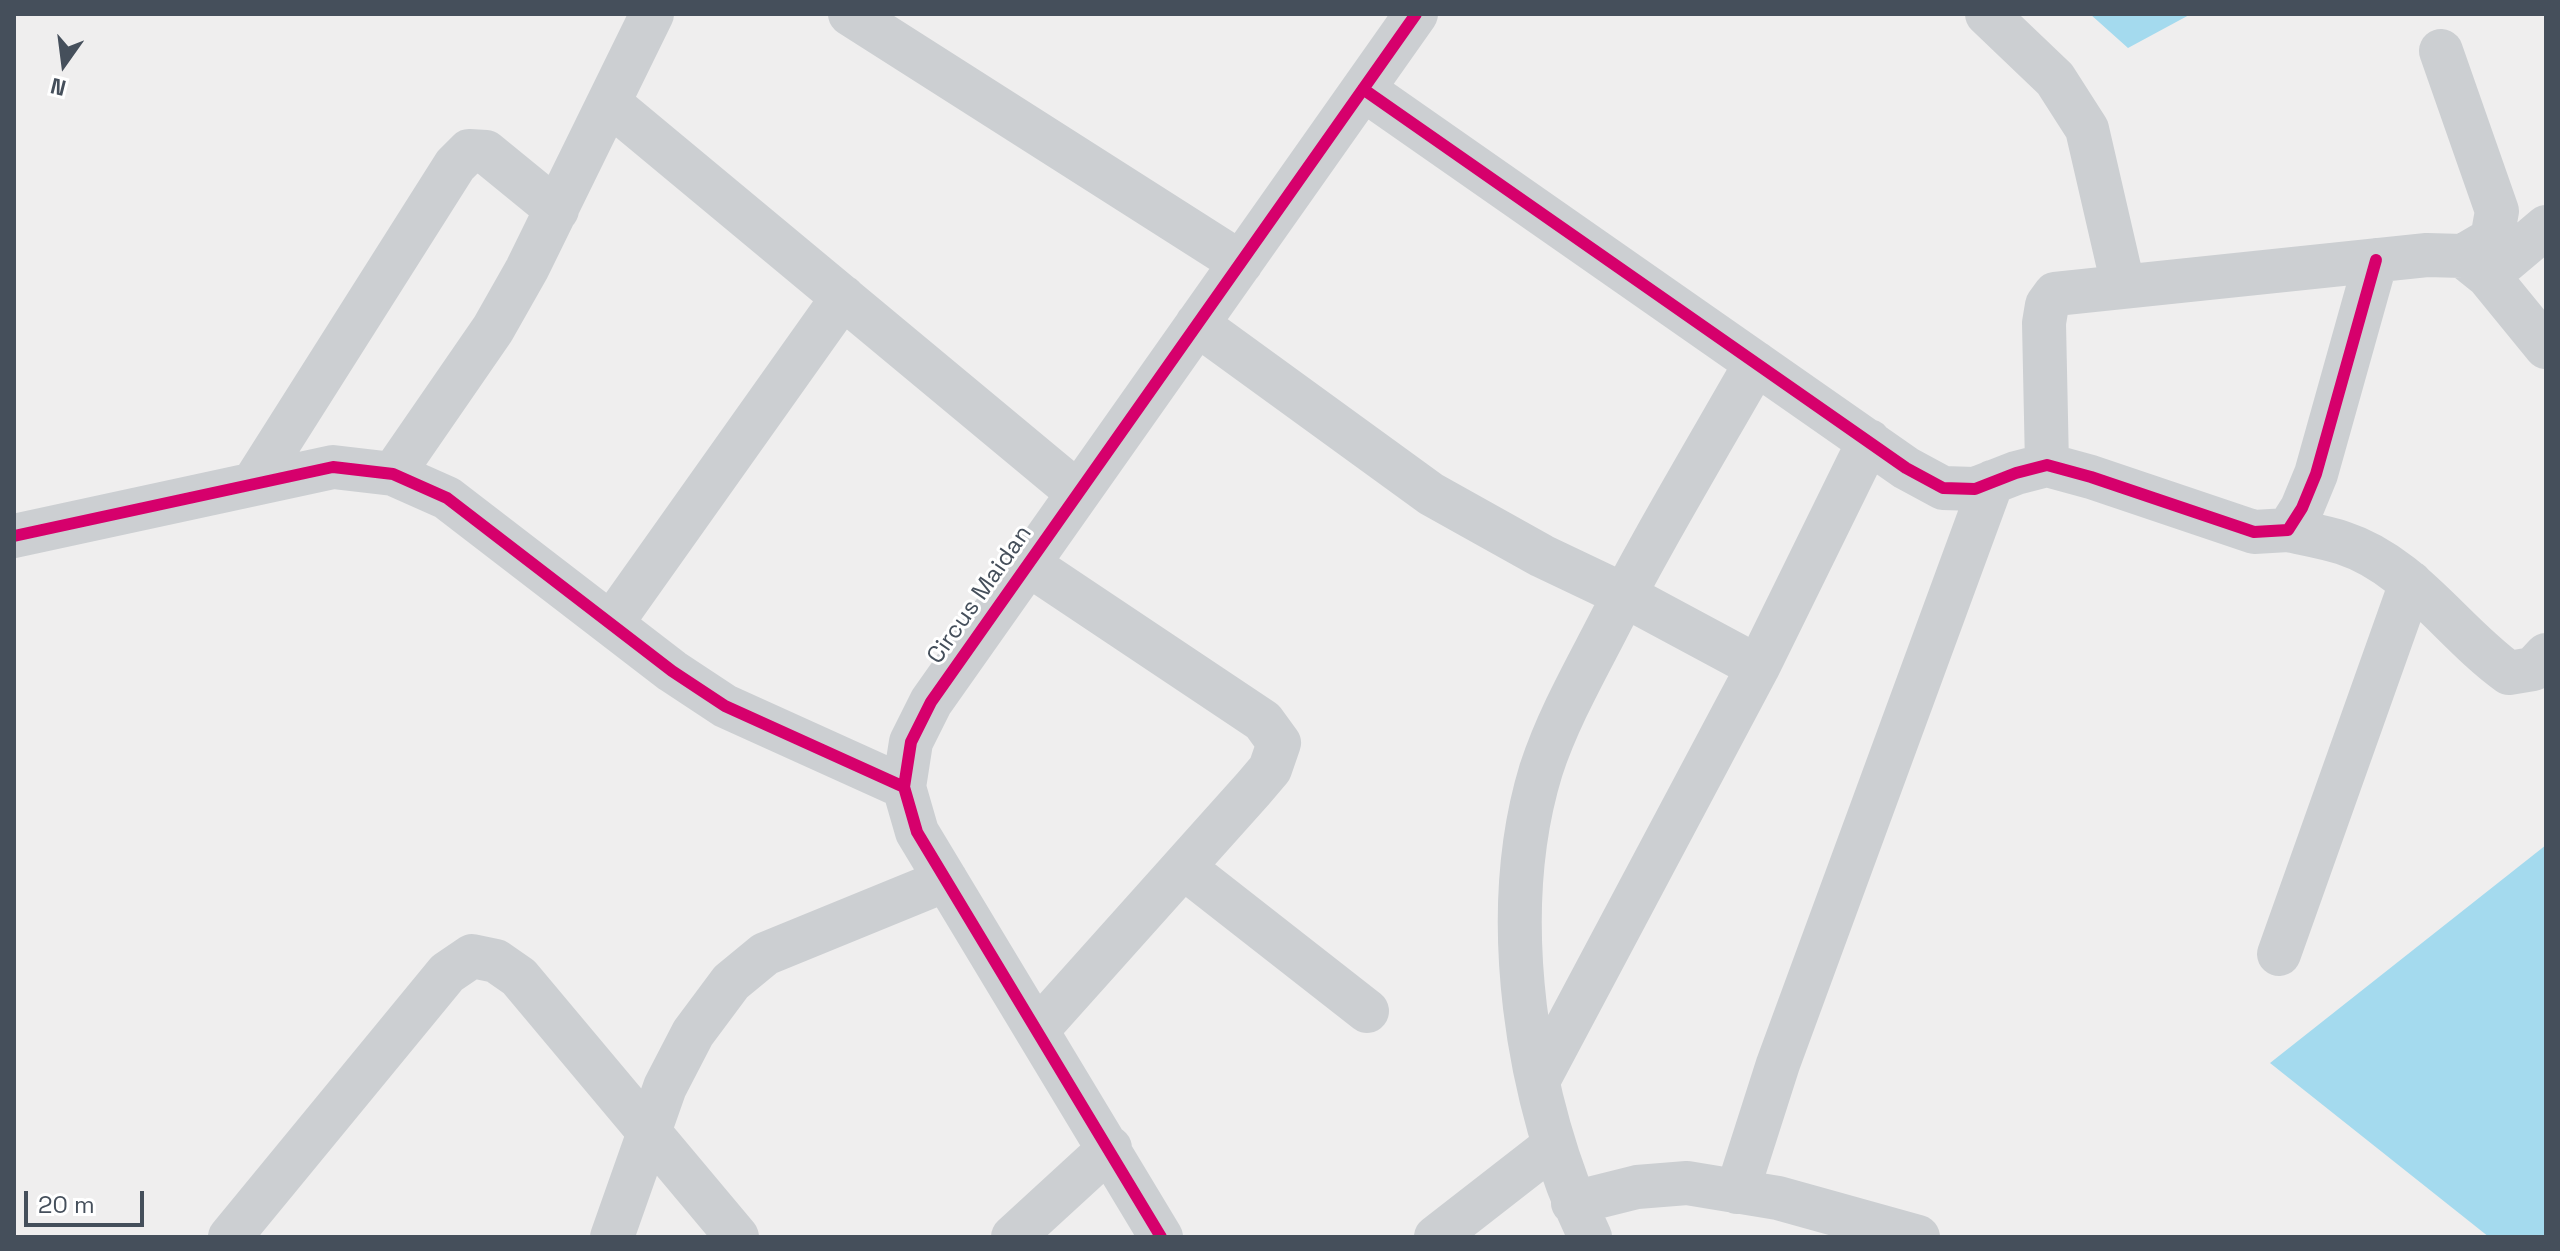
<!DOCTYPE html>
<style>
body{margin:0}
#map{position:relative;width:2560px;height:1251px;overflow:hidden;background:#efeeee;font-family:"Space Grotesk",sans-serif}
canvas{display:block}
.frame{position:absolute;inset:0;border:16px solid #454f5b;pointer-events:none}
.north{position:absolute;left:24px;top:24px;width:80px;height:80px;-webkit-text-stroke:6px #fff;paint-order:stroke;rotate:194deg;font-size:22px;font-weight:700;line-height:32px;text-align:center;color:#454f5b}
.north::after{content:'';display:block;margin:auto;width:28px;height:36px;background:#454f5b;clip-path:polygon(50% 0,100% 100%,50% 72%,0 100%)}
.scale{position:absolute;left:24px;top:1191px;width:120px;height:36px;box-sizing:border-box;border:4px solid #454f5b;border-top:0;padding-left:10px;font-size:24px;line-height:28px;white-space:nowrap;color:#454f5b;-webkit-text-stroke:6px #fff;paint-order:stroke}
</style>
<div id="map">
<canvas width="2560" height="1251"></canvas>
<div class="frame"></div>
<div class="north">N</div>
<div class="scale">20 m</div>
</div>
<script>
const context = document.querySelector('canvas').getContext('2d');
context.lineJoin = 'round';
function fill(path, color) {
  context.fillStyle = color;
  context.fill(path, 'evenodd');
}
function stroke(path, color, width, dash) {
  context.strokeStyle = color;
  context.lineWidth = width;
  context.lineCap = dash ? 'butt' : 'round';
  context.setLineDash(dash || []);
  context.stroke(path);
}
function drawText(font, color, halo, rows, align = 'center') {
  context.font = font + ' "Space Grotesk",sans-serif';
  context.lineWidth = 6;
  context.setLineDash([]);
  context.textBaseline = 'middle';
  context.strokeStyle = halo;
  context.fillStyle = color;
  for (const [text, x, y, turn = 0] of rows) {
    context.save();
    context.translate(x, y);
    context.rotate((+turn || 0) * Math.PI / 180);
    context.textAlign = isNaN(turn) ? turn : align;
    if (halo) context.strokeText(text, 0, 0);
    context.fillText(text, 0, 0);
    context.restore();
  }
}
const water = new Path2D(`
 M 2090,14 L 2191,14 L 2128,48 Z
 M 2546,845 L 2546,1237 L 2489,1237 L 2270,1063 Z`);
const minor = new Path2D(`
 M 850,14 L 1241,263
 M 1987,14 L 2055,79 L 2087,129 L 2123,285
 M 2441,51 L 2497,211 L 2492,239 L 2463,256
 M 1363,89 L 1906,468 L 1943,488 L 1975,489 L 2016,473 L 2047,465 L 2091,477 L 2254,532 L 2288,530 L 2302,508 L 2316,474 L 2376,260
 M 609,103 L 1078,493
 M 2488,276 L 2546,227
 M 1197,324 L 1431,494 L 1542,556 L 1624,595 L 1758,667
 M 2047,465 L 2044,323 L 2047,305 L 2055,294 L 2427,255 L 2463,256 L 2488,276 L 2546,347
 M 393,474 L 493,329 L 527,269 L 652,14
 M 253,484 L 455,165 L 469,151 L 486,152 L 557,210
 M 2288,530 C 2306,534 2325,537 2343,543 C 2411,565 2453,633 2509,673 L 2533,669 L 2546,655
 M 14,536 L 333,467 L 393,474 L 447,498 L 672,671 L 725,706 L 904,787
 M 1028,564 L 1263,721 L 1279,743 L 1270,769 L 1253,789 L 1038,1029
 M 611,624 L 843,297
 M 1183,867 L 1367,1011
 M 2279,954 L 2411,583
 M 1538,1081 L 1758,667 L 1869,441
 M 1737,1192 L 1778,1064 L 1992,482
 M 1573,1203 L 1637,1187 L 1687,1183 L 1778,1198 L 1918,1237
 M 230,1237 L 447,973 L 472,956 L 496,961 L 519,977 L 737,1237
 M 612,1237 L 665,1087 L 693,1033 L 731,982 L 765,954 L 946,880
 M 1013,1237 L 1110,1148
 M 1161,1237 L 917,832 L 904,787 L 911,742 L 931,702 L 1416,14
 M 1436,1237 L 1553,1146
 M 1590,1237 C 1526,1103 1497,914 1541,770 C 1556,724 1580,680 1602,638 C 1650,544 1704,454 1756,363`);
const cycleway = new Path2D(`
 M 1363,89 L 1906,468 L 1943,488 L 1975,489 L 2016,473 L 2047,465 L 2091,477 L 2254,532 L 2288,530 L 2302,508 L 2316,474 L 2376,260
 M 14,536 L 333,467 L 393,474 L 447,498 L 672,671 L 725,706 L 904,787
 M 1161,1237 L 917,832 L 904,787 L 911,742 L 931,702 L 1416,14`);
const streetNames = [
 ["Circus Maidan",980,595,-55]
];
fill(water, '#a4daee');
stroke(minor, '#cccfd2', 44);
stroke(cycleway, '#d6006c', 12);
drawText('24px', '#454f5b', '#fff', streetNames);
</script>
